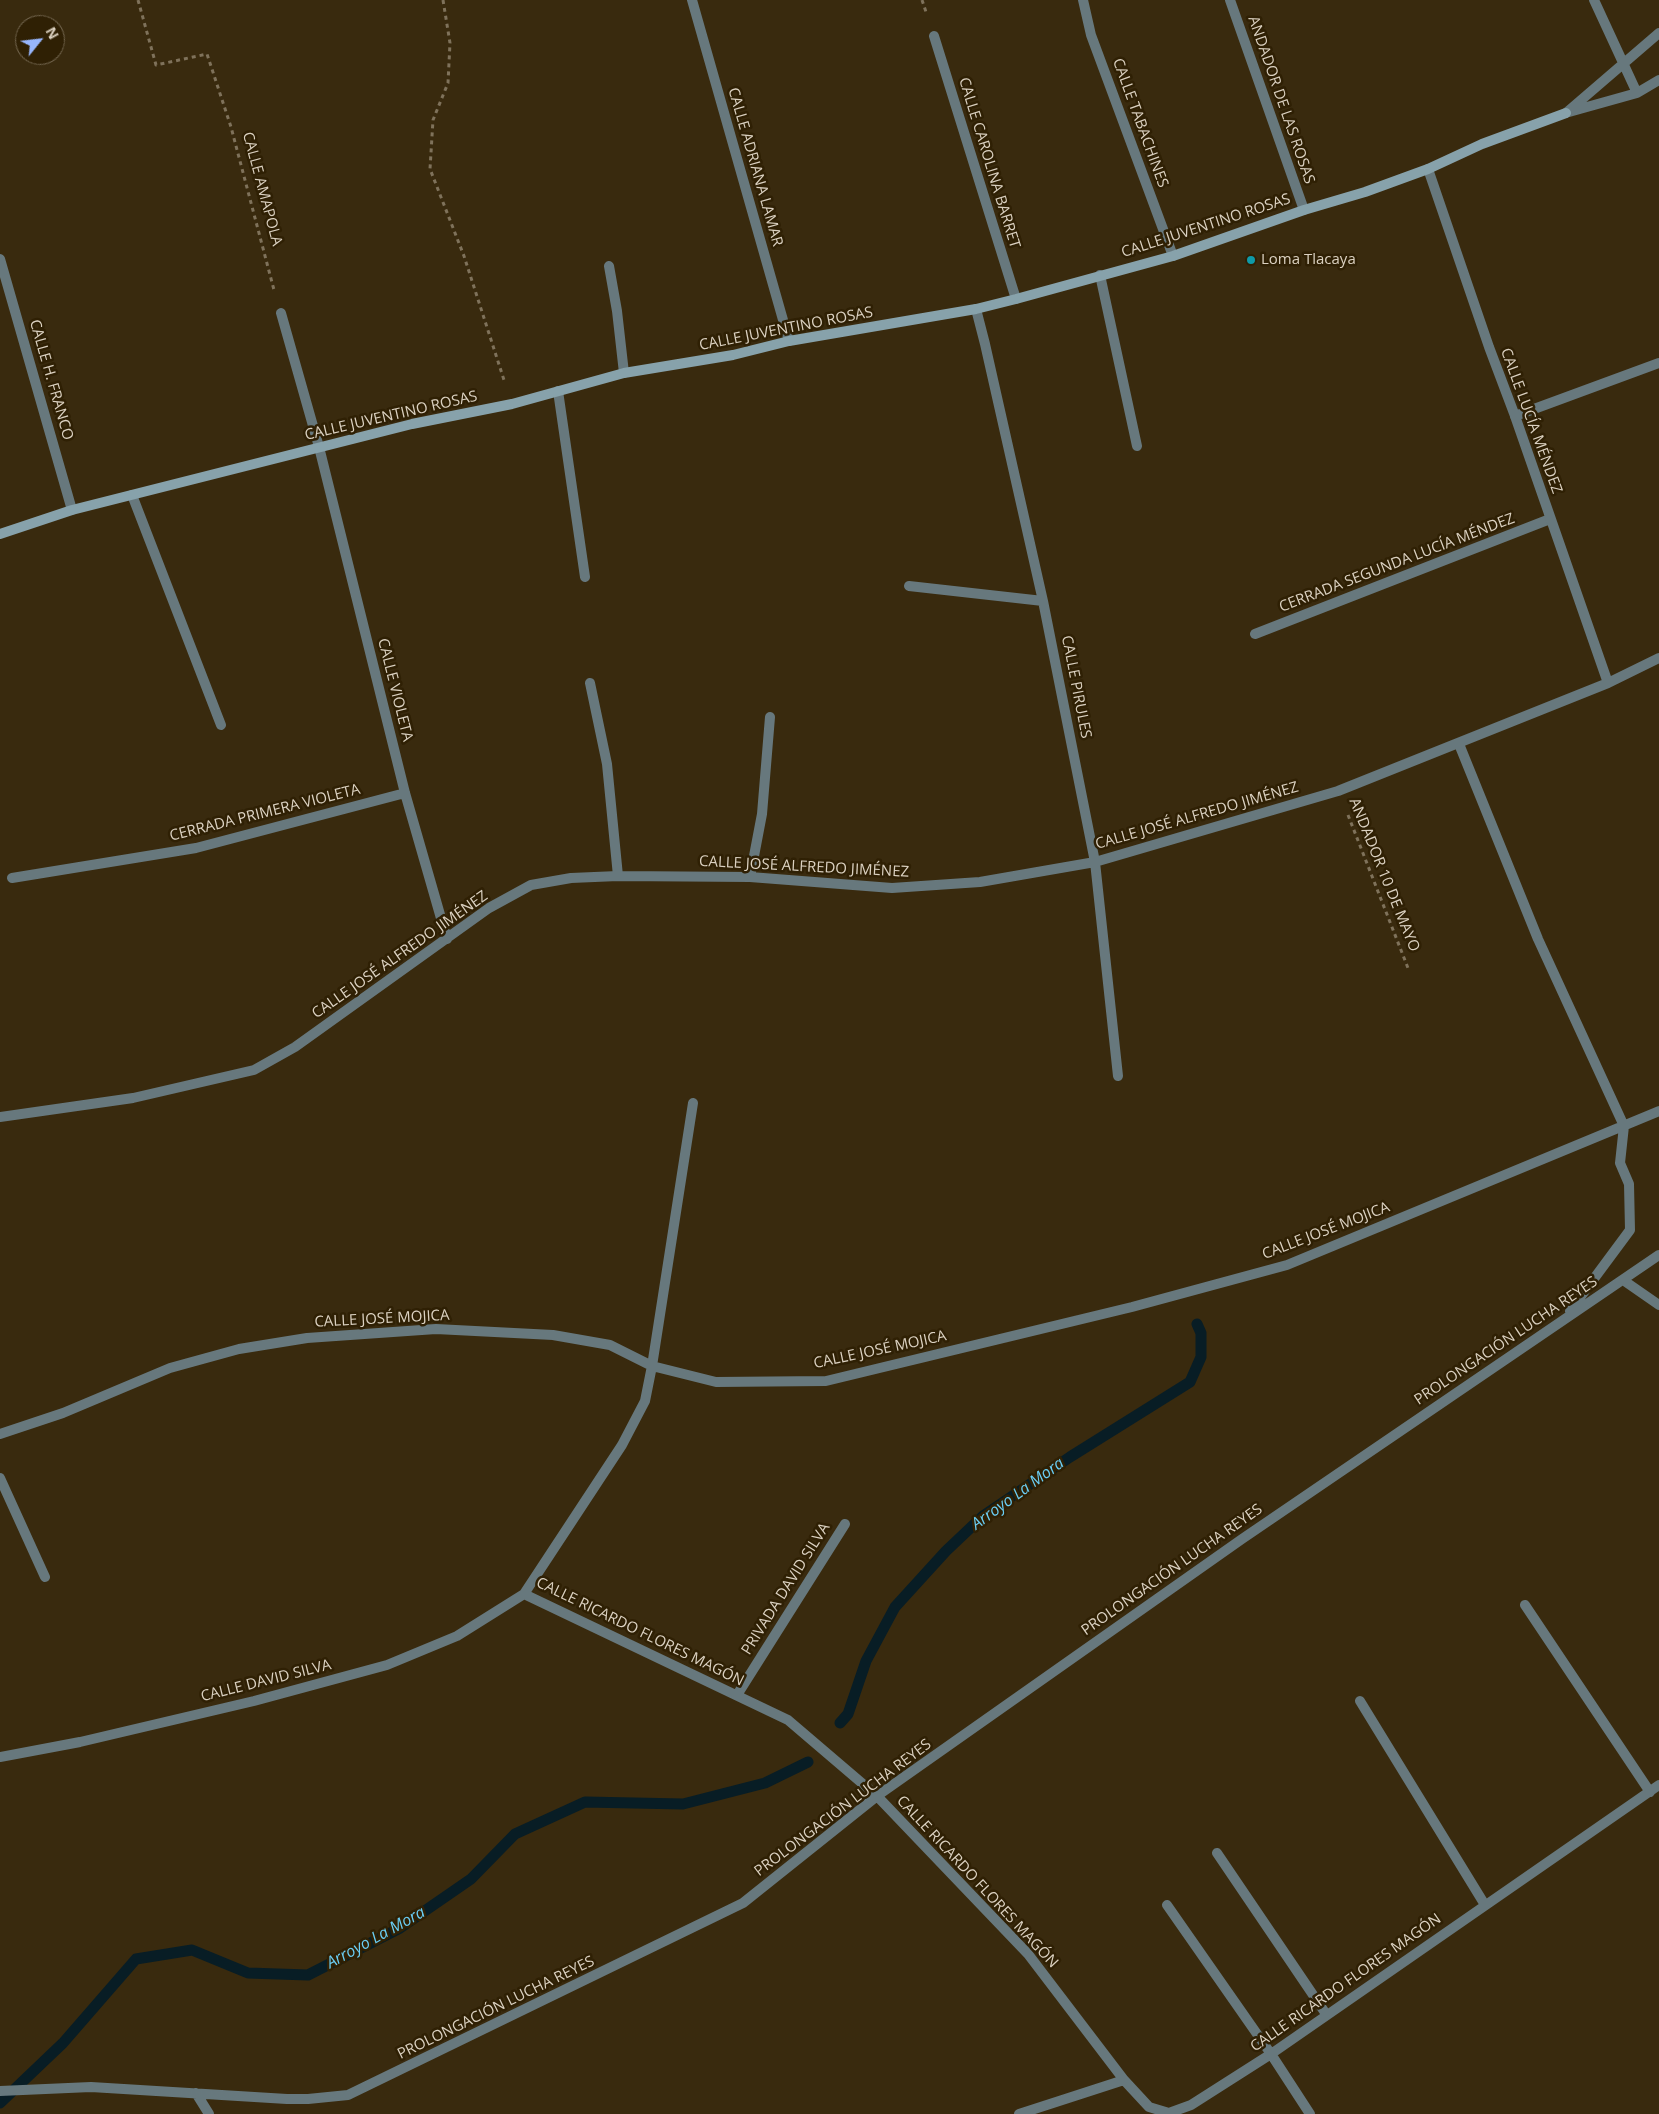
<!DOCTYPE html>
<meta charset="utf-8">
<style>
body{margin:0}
#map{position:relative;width:1659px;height:2114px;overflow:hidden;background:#392a0e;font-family:"Open Sans",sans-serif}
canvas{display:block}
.north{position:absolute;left:15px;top:15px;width:50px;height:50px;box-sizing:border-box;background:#2f2004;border:1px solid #746750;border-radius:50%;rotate:61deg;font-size:14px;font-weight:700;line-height:20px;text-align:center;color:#dbd1c1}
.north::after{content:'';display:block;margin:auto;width:18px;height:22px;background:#97b6fd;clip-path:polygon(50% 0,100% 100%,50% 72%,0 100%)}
</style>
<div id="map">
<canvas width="1659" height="2114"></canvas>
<div class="north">N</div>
</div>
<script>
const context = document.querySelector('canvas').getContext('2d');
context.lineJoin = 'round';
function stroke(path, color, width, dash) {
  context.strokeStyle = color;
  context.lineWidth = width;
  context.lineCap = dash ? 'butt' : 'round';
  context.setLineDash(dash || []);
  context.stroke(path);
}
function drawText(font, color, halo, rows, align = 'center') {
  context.font = font + ' "Open Sans",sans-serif';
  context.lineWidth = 5;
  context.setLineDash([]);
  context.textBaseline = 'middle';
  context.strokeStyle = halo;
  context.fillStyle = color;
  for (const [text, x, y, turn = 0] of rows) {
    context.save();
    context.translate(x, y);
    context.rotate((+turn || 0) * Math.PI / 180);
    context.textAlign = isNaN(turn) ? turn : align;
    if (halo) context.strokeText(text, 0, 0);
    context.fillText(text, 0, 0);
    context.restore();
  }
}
const stream = new Path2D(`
 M 840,1723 L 848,1714 L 866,1661 L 895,1607 L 946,1551 L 983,1516 L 1070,1457 L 1190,1382 L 1201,1357 L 1201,1333 L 1197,1324
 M 0,2103 L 63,2043 L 136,1959 L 192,1950 L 248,1973 L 308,1975 L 400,1928 L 471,1879 L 515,1834 L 585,1802 L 683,1804 L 765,1783 L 808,1762`);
const path = new Path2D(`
 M 138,0 L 156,65 L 207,54 L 231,127 L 274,290
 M 443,0 L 450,43 L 448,83 L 433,120 L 430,169 L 464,256 L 504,380
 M 922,0 L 926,12
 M 1348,815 L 1408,968`);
const lane = new Path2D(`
 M 1515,416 L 1659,363
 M 1255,634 L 1550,519`);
const street = new Path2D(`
 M 692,0 L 789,341
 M 1083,0 L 1091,35 L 1173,256
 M 1230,0 L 1304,210
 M 1594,0 L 1637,93
 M 934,36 L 1016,299
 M 1569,112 L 1637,93 L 1659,80
 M 1566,113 L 1659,33
 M 1428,169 L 1489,347 L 1515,416 L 1608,683
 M 0,259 L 72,510
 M 609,266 L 617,311 L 624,373
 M 1100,275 L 1137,446
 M 976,309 L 985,344 L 1043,601 L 1095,862 L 1118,1076
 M 281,313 L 319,447 L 405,793 L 447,939
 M 558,391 L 585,577
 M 132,495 L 221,725
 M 909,586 L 1043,601
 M 590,683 L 607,764 L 618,876
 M 1459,744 L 1538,939 L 1624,1126 L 1620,1163 L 1629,1184 L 1630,1230 L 1570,1311
 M 750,877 L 762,814 L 770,717
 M 12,878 L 196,848 L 405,793
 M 693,1103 L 652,1366 L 645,1401 L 622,1445 L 524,1594 L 788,1720 L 877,1796 L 1028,1954 L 1124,2080 L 1149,2107 L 1169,2113 L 1191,2105 L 1271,2054 L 1659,1785
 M 0,1117 L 133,1098 L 254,1070 L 295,1047 L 489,908 L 531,885 L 571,878 L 618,876 L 750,877 L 892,888 L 980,882 L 1095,862 L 1338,791 L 1608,683 L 1659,658
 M 1623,1280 L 1659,1305
 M 0,1434 L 63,1413 L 170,1368 L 239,1349 L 307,1338 L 436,1329 L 553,1335 L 610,1345 L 652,1366 L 716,1382 L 826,1381 L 1132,1307 L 1287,1265 L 1659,1111
 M 0,1478 L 45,1577
 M 1525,1605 L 1650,1792
 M 737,1695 L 845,1524
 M 1360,1701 L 1485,1905
 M 0,1757 L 80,1742 L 254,1701 L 387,1665 L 457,1636 L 524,1594
 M 1217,1853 L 1326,2014
 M 1167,1905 L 1271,2054 L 1310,2114
 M 0,2091 L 91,2087 L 287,2099 L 308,2099 L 348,2095 L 743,1903 L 877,1796 L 1242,1539 L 1659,1255
 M 196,2093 L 209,2114
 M 1019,2114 L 1124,2080`);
const secondary = new Path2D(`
 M 0,534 L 72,510 L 412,424 L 512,404 L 624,373 L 733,355 L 789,341 L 976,309 L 1016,299 L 1173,256 L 1304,210 L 1365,192 L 1428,169 L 1482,144 L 1566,113`);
const markers = [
 [1251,260,5,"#0f9aa8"]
];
const streetNames = [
 ["ANDADOR DE LAS ROSAS",1281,100,71],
 ["CALLE TABACHINES",1140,123,70],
 ["CALLE CAROLINA BARRET",989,163,73],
 ["CALLE ADRIANA LAMAR",755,167,74],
 ["CALLE AMAPOLA",262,189,75],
 ["CALLE JUVENTINO ROSAS",1206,226,-18],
 ["CALLE JUVENTINO ROSAS",786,329,-11],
 ["CALLE H. FRANCO",51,380,74],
 ["CALLE JUVENTINO ROSAS",391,416,-13],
 ["CALLE LUCÍA MÉNDEZ",1531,421,70],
 ["CERRADA SEGUNDA LUCÍA MÉNDEZ",1397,563,-21],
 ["CALLE PIRULES",1076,687,79],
 ["CALLE VIOLETA",395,690,76],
 ["CERRADA PRIMERA VIOLETA",265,813,-14],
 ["CALLE JOSÉ ALFREDO JIMÉNEZ",1197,816,-16],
 ["CALLE JOSÉ ALFREDO JIMÉNEZ",804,867,3],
 ["ANDADOR 10 DE MAYO",1384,875,68],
 ["CALLE JOSÉ ALFREDO JIMÉNEZ",400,955,-35],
 ["CALLE JOSÉ MOJICA",1326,1231,-21],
 ["CALLE JOSÉ MOJICA",382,1319,-3],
 ["PROLONGACIÓN LUCHA REYES",1506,1341,-34],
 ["CALLE JOSÉ MOJICA",880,1350,-12],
 ["PROLONGACIÓN LUCHA REYES",1172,1570,-35],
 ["PRIVADA DAVID SILVA",786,1589,-58],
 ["CALLE RICARDO FLORES MAGÓN",640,1632,26],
 ["CALLE DAVID SILVA",266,1681,-14],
 ["PROLONGACIÓN LUCHA REYES",843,1808,-37],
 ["CALLE RICARDO FLORES MAGÓN",977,1882,47],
 ["CALLE RICARDO FLORES MAGÓN",1346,1983,-35],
 ["PROLONGACIÓN LUCHA REYES",496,2008,-26]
];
const poiNames = [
 ["Loma Tlacaya",1261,260]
];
const waterNames = [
 ["Arroyo La Mora",1018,1494,-36],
 ["Arroyo La Mora",376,1938,-29]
];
stroke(stream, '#081d25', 11);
stroke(path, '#7f725b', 3, [4, 4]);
stroke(lane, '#67787d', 10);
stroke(street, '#67787d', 10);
stroke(secondary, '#87a2ab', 10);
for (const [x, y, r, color] of markers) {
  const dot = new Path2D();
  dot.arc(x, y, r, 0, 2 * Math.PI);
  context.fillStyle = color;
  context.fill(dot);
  stroke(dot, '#2f2004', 2);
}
drawText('15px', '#dbd1c1', '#2f2004', streetNames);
drawText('15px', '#dbd1c1', '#2f2004', poiNames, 'left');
drawText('italic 16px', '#6bcff6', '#2f2004', waterNames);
</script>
